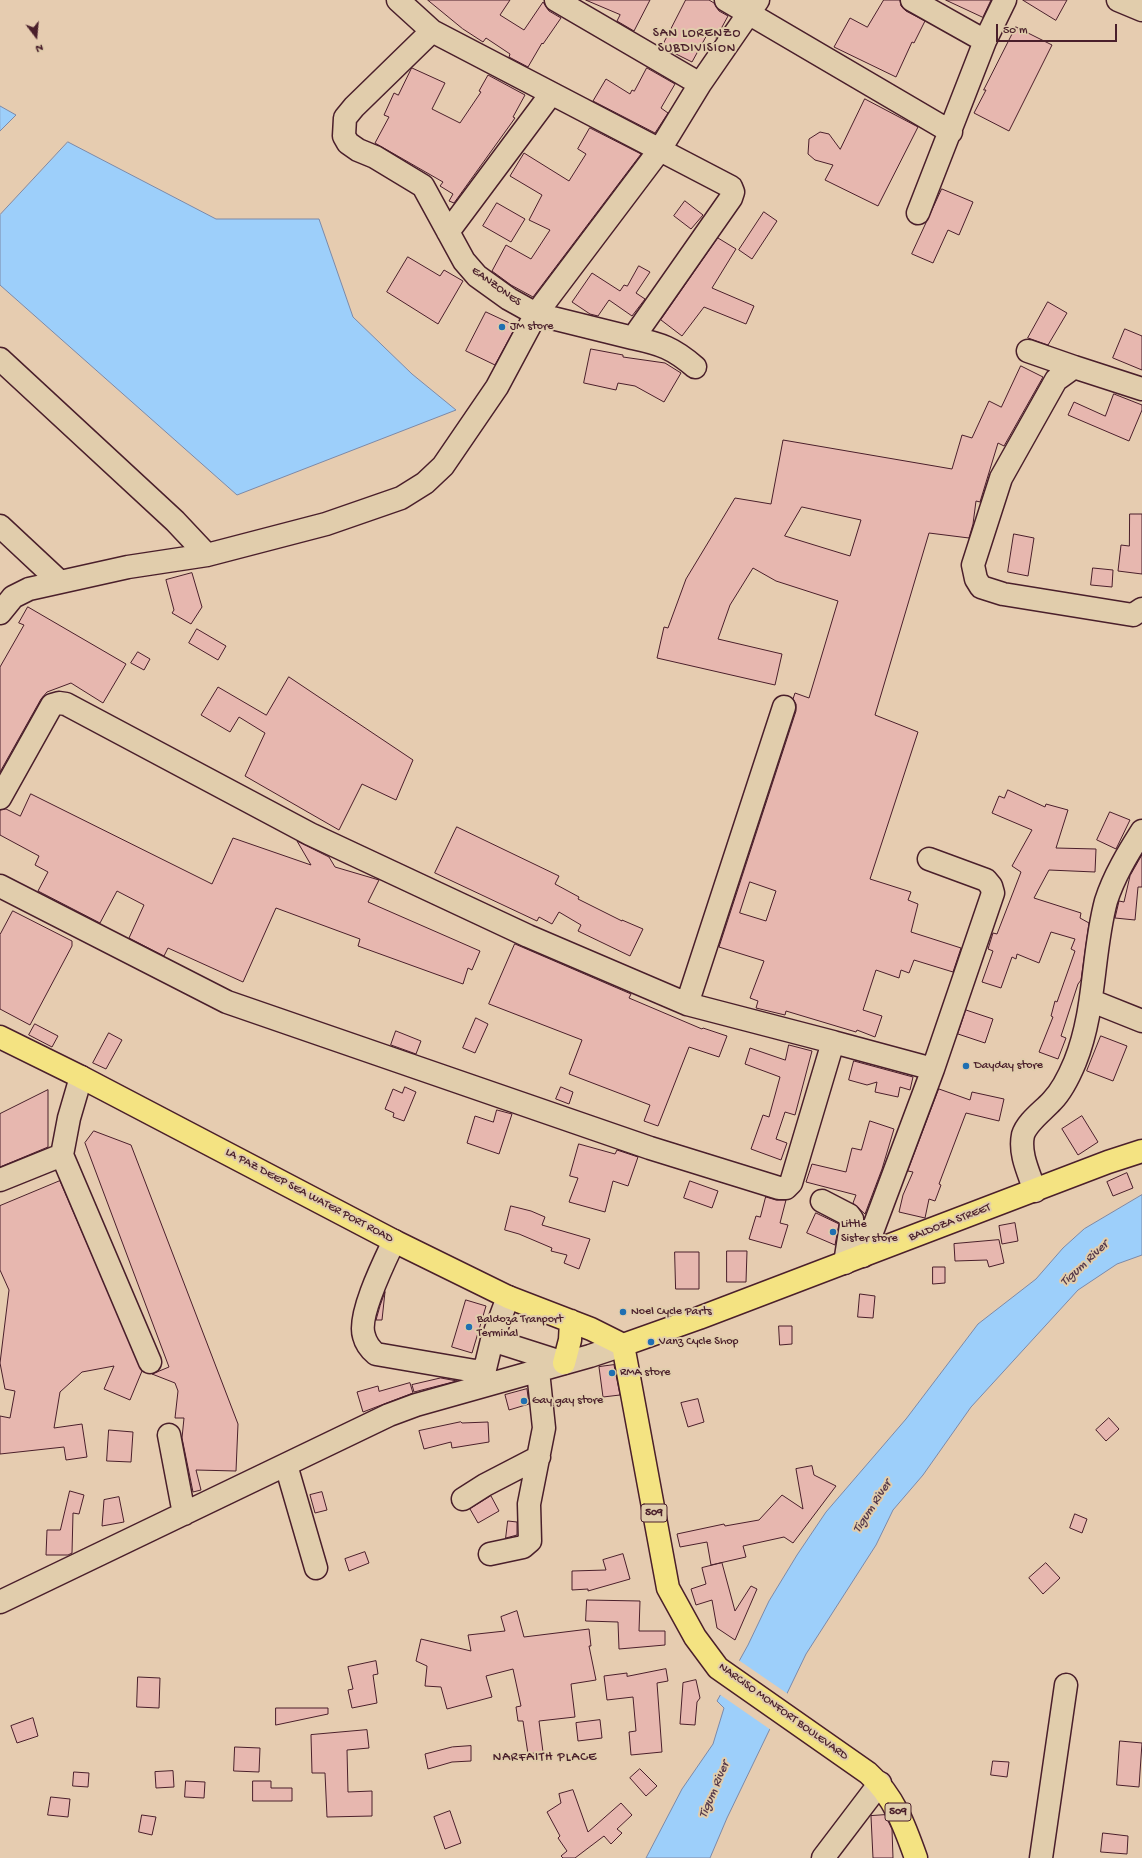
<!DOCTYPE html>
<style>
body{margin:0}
#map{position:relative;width:1142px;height:1858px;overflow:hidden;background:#e6ccb0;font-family:"Gochi Hand",sans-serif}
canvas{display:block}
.north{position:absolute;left:16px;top:16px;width:40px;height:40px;-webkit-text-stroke:3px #e1cdac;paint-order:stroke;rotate:164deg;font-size:11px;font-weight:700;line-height:16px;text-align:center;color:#4a1f2b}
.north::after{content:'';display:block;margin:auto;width:14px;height:18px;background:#4a1f2b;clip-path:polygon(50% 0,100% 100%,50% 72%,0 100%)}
.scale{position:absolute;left:996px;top:24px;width:121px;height:18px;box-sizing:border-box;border:2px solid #4a1f2b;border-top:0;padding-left:5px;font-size:12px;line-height:14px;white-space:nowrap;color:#4a1f2b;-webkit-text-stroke:3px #e1cdac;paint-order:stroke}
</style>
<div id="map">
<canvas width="1142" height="1858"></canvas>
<div class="north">N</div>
<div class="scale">50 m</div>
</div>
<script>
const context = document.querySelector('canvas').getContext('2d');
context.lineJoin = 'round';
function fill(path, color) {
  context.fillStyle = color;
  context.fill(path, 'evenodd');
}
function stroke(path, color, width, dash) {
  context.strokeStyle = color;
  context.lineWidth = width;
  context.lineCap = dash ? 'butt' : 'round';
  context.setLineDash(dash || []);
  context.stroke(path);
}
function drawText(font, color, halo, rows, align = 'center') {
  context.font = font + ' "Gochi Hand",sans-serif';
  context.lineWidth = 4;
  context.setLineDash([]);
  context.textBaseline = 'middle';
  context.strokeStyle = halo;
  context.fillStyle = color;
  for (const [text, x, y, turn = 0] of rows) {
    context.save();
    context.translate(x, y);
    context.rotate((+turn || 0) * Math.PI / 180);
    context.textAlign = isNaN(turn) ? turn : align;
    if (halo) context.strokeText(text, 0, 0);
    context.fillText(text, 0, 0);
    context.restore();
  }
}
const water = new Path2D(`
 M 0,106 L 16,115 L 0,131 Z
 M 68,142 L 216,219 L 319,219 L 353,317 L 412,374 L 456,410 L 237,495 L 0,285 L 0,215 Z
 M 1142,1195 L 1142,1255 L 1117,1264 L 1078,1290 L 971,1407 L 923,1475 L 893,1510 L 876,1545 L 806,1654 L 727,1818 L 710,1858 L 646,1858 L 682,1789 L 713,1744 L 724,1708 L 717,1701 L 748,1645 L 769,1601 L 797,1555 L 826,1512 L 906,1419 L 978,1324 L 1036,1279 L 1063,1248 L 1084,1229 Z`);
const pier = new Path2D(`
 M 737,1659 L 788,1694 L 771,1730 L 719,1694 Z`);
const building = new Path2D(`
 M 428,0 L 510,0 L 500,15 L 524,30 L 543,2 L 549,11 L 561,18 L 543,44 L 542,43 L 528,67 L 509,57 L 510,54 L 486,38 L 483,42 L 463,29 Z
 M 586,0 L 650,0 L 634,31 L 617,21 L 620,15 Z
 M 686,0 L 709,0 L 714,3 L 719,11 L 728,16 L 716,38 L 708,33 L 692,62 L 662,47 Z
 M 884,0 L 900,0 L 901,6 L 906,11 L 925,21 L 914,43 L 912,42 L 896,77 L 834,47 L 850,18 L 867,27 Z
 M 946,0 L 991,0 L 983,17 Z
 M 1023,0 L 1067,0 L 1056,20 Z
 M 1016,27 L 1052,45 L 1009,131 L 974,113 L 986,90 L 984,90 Z
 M 412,68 L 445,83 L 432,109 L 460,123 L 481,92 L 479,91 L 488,75 L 525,95 L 513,117 L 515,118 L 454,203 L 449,201 L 453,194 L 440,186 L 443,182 L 375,143 L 389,117 L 384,115 L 394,93 L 398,95 Z
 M 647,68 L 675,84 L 661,108 L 668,113 L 655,133 L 593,101 L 606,79 L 630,94 L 632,90 L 634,91 Z
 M 865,99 L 918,127 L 878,206 L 825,180 L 833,165 L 815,160 L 808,154 L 809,139 L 820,132 L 829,134 L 840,149 Z
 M 590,128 L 641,154 L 533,297 L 511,285 L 492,271 L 506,245 L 531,259 L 550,230 L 529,220 L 542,195 L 510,176 L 524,153 L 569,181 L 586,154 L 578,149 Z
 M 942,189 L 973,202 L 959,235 L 948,230 L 933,263 L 912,254 Z
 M 685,201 L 703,215 L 691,229 L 674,216 Z
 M 497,203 L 525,219 L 511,242 L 483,226 Z
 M 764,212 L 777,221 L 752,259 L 739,250 Z
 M 718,238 L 736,249 L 712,288 L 754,306 L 746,324 L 704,307 L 682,336 L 661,320 Z
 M 408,257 L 440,276 L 444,270 L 463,281 L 438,324 L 387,292 Z
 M 639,266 L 650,272 L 636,293 L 645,299 L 632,316 L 609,300 L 598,316 L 590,314 L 572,302 L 592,273 L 620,291 L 624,285 L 627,286 Z
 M 1048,302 L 1067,313 L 1048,345 L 1028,338 Z
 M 486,312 L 516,326 L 495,365 L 466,351 Z
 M 1125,329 L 1142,336 L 1142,370 L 1113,358 Z
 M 591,349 L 623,355 L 623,357 L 665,363 L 681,373 L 664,402 L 635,386 L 618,383 L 616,390 L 584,383 Z
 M 1021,366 L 1043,377 L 1004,446 L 998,443 L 980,502 L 976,501 L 973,524 L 969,538 L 929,533 L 875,715 L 918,732 L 870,879 L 911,892 L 908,900 L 918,904 L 911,932 L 961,948 L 953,972 L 914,960 L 909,973 L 901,970 L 899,978 L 876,970 L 863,1010 L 882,1016 L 875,1037 L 857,1030 L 856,1032 L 786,1011 L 785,1015 L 756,1008 L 758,1001 L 750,998 L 764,961 L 719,947 L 796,711 L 796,704 L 793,699 L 795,693 L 809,698 L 838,601 L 776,581 L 753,568 L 730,605 L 718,639 L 782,654 L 775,685 L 657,658 L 664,627 L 668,628 L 686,579 L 735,498 L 771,504 L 783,440 L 952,469 L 962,435 L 972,438 L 989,401 L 1001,407 ZM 802,507 L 861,520 L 850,556 L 785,536 ZM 750,882 L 776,891 L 766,921 L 740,913 Z
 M 1114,394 L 1142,405 L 1142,410 L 1129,441 L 1068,415 L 1074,402 L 1105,416 Z
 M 1130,514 L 1142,514 L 1142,574 L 1118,571 L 1121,545 L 1129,546 Z
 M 1014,534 L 1034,538 L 1028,576 L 1008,572 Z
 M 1093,568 L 1113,570 L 1112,587 L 1091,585 Z
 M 192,573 L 202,607 L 191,624 L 172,613 L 174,610 L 166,580 Z
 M 28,607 L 126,664 L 103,703 L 71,683 L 47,692 L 41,699 L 0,772 L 0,667 L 24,625 L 19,623 Z
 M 197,629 L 226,646 L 218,660 L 189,643 Z
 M 138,652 L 150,659 L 144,670 L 131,663 Z
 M 289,677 L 413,760 L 396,800 L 362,784 L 339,830 L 245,776 L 265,733 L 239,717 L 230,732 L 201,715 L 218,687 L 266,715 Z
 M 1008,790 L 1045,807 L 1046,804 L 1068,810 L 1056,848 L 1096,849 L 1095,872 L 1049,870 L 1034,898 L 1081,913 L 1080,918 L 1089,923 L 1081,980 L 1078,984 L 1061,1036 L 1066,1038 L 1058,1059 L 1039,1052 L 1053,1017 L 1051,1016 L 1055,1001 L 1057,1002 L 1075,951 L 1071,949 L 1075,939 L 1051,932 L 1039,963 L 1017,954 L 1016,959 L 1012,957 L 1001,988 L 982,982 L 993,951 L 988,949 L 993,933 L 997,934 L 1021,872 L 1012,866 L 1032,830 L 992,813 L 999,796 L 1004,798 Z
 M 31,794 L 212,884 L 233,838 L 311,865 L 297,841 L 329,857 L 335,867 L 379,880 L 368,902 L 480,951 L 472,970 L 468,968 L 463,984 L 358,946 L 360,939 L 276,908 L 243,982 L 168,948 L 164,956 L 129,938 L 144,905 L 117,891 L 100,923 L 38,891 L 48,872 L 35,865 L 39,856 L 0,835 L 0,810 L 6,809 L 20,816 Z
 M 1110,812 L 1130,820 L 1116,849 L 1097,840 Z
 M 457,827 L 559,876 L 555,884 L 579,897 L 578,899 L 622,921 L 622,920 L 643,929 L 630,956 L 578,931 L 581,925 L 559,912 L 552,924 L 539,917 L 537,921 L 435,873 Z
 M 1142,855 L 1142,887 L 1138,887 L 1135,920 L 1115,918 L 1119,901 L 1124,902 L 1130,876 Z
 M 13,911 L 72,941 L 72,946 L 30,1025 L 0,1009 L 0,935 Z
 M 515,944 L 631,994 L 629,998 L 702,1029 L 703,1028 L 727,1036 L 719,1057 L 689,1047 L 658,1126 L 644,1121 L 650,1105 L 569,1074 L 582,1040 L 489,1004 Z
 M 966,1010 L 993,1019 L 985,1043 L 958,1034 Z
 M 476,1018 L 488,1024 L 475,1053 L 463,1048 Z
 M 35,1024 L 58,1036 L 52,1047 L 29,1035 Z
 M 396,1031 L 421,1041 L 416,1054 L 391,1045 Z
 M 109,1033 L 122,1040 L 106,1069 L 93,1063 Z
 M 1101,1036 L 1127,1046 L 1113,1081 L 1087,1071 Z
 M 789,1045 L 812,1051 L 795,1115 L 785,1112 L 776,1139 L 787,1143 L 781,1160 L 751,1149 L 763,1115 L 769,1117 L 780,1077 L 745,1064 L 750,1048 L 785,1060 Z
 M 854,1061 L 913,1077 L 910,1090 L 900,1087 L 898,1097 L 875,1092 L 877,1082 L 867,1085 L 849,1080 Z
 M 405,1087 L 416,1092 L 404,1121 L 393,1117 L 394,1113 L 385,1109 L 393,1089 L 402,1093 Z
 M 561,1087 L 573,1092 L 569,1104 L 556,1099 Z
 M 939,1089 L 970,1100 L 972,1092 L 1004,1099 L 999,1121 L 966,1113 L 939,1184 L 941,1185 L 935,1201 L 929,1199 L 925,1218 L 899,1212 L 903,1195 L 913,1172 L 908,1171 Z
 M 48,1090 L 48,1147 L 0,1167 L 0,1114 Z
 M 497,1110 L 512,1114 L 499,1154 L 467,1143 L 475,1116 L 493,1122 Z
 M 1082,1116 L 1098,1142 L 1078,1155 L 1062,1129 Z
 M 870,1121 L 894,1129 L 882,1169 L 865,1214 L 853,1203 L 856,1195 L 806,1182 L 812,1164 L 846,1172 L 852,1148 L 861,1150 Z
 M 94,1131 L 131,1145 L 238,1424 L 236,1471 L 196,1470 L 201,1490 L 193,1492 L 182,1438 L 184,1418 L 175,1418 L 178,1391 L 175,1383 L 152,1374 L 169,1367 L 85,1143 Z
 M 579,1144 L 615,1154 L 617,1150 L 638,1157 L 628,1186 L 613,1181 L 605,1212 L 569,1202 L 578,1178 L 570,1176 Z
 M 1127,1173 L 1133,1188 L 1113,1196 L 1107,1182 Z
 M 60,1181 L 142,1371 L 130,1400 L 104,1389 L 114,1366 L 82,1372 L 60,1392 L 54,1428 L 82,1424 L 87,1457 L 66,1460 L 64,1447 L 0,1454 L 0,1416 L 10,1418 L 15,1391 L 5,1389 L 0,1363 L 9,1290 L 0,1270 L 0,1206 Z
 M 690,1181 L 718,1191 L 712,1208 L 684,1198 Z
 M 766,1197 L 776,1200 L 786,1200 L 780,1223 L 788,1225 L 781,1248 L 749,1239 L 756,1216 L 760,1217 Z
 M 511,1206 L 531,1211 L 545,1217 L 542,1225 L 590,1239 L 579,1269 L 564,1263 L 567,1255 L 551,1251 L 552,1248 L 519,1234 L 505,1230 Z
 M 816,1213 L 839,1224 L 835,1245 L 807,1233 Z
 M 1015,1223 L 1018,1241 L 1002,1244 L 999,1226 Z
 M 999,1240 L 1004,1263 L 989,1267 L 987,1260 L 955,1261 L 954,1244 Z
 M 727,1251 L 747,1251 L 746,1282 L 727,1282 Z
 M 675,1252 L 699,1252 L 699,1289 L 676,1289 Z
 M 933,1267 L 945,1267 L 945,1283 L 933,1284 Z
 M 385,1292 L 382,1320 L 376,1320 L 380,1306 Z
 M 860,1294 L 875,1296 L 873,1318 L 858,1317 Z
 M 466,1300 L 486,1306 L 472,1353 L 452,1347 Z
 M 779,1326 L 792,1326 L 792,1344 L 780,1345 Z
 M 614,1365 L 620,1395 L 603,1397 L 599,1367 Z
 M 441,1378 L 457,1381 L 414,1392 L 412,1385 Z
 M 410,1383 L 413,1393 L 363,1412 L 357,1392 L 378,1386 L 379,1391 Z
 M 527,1389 L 529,1404 L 509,1410 L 505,1395 Z
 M 698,1399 L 704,1422 L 688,1427 L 681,1403 Z
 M 1109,1418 L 1119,1429 L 1106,1441 L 1096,1430 Z
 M 461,1422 L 462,1423 L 488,1422 L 489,1442 L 452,1448 L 451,1442 L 424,1449 L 419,1431 Z
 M 109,1430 L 133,1432 L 131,1462 L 107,1461 Z
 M 812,1466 L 814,1475 L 836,1486 L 793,1543 L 784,1537 L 743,1546 L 746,1557 L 711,1565 L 707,1542 L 680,1547 L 677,1534 L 724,1524 L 725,1526 L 759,1520 L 782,1495 L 803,1509 L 796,1469 Z
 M 70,1491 L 84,1495 L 79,1514 L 73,1513 L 72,1553 L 68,1555 L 46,1555 L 47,1530 L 60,1530 Z
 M 322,1492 L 327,1510 L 315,1513 L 310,1495 Z
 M 491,1496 L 499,1511 L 478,1523 L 470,1509 Z
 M 119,1497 L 124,1522 L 102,1526 L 104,1500 Z
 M 1075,1514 L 1087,1519 L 1082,1533 L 1070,1528 Z
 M 508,1521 L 517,1522 L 517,1535 L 506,1538 Z
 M 365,1552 L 369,1563 L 349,1571 L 345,1559 Z
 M 623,1554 L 630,1579 L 588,1591 L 588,1589 L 572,1590 L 572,1571 L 606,1570 L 603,1560 Z
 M 722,1563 L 735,1611 L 751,1586 L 757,1589 L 735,1640 L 717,1628 L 712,1600 L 696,1605 L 691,1589 L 706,1584 L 702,1568 Z
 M 1046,1563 L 1060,1578 L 1043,1594 L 1029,1578 Z
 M 587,1600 L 640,1601 L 639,1631 L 665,1631 L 665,1645 L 619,1649 L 618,1622 L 586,1621 Z
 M 517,1611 L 524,1637 L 589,1629 L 591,1646 L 589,1646 L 596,1680 L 571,1684 L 575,1717 L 539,1721 L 543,1752 L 528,1754 L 523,1721 L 518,1721 L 516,1707 L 521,1706 L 513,1669 L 486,1676 L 492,1697 L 447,1709 L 441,1687 L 425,1686 L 427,1666 L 416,1661 L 421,1639 L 471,1651 L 468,1635 L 505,1631 L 501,1617 Z
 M 376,1661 L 378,1674 L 373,1675 L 377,1703 L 352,1708 L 348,1690 L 353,1689 L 348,1667 Z
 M 666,1669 L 668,1681 L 657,1683 L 662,1752 L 631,1755 L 629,1732 L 636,1731 L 633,1697 L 607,1700 L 604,1676 L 627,1673 L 627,1676 Z
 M 138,1677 L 160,1678 L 159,1708 L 137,1707 Z
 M 696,1680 L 700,1698 L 697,1702 L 695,1725 L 680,1724 L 683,1683 Z
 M 276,1708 L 328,1708 L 328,1714 L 276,1725 Z
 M 33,1718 L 38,1736 L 17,1743 L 11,1726 Z
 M 600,1720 L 602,1738 L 578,1741 L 576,1723 Z
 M 367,1730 L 369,1748 L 347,1750 L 348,1792 L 372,1791 L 372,1816 L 327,1817 L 325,1773 L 312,1773 L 311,1735 Z
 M 1120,1741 L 1142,1743 L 1139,1787 L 1117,1785 Z
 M 471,1746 L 471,1761 L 452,1762 L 428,1769 L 425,1754 L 452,1747 Z
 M 235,1747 L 260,1748 L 259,1772 L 234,1771 Z
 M 993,1761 L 1009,1762 L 1007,1777 L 991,1775 Z
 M 640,1769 L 657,1786 L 646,1796 L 630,1778 Z
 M 173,1771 L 174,1787 L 156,1788 L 155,1772 Z
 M 74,1772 L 89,1773 L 88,1787 L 73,1786 Z
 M 186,1781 L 205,1782 L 204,1798 L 185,1797 Z
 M 253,1781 L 271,1781 L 271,1788 L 292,1788 L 292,1801 L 253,1801 Z
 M 573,1790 L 588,1832 L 621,1803 L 632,1815 L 617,1829 L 622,1833 L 611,1844 L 604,1836 L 575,1858 L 563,1858 L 561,1856 L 567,1851 L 558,1838 L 560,1836 L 547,1812 L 561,1803 L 559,1794 Z
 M 51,1797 L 70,1799 L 68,1817 L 48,1815 Z
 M 450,1811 L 461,1843 L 445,1849 L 434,1817 Z
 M 142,1815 L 156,1817 L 152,1835 L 139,1832 Z
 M 885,1815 L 892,1829 L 893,1858 L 873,1858 L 871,1816 Z
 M 1103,1833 L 1128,1836 L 1127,1854 L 1101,1852 Z`);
const minor = new Path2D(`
 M 398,0 L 432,31 L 731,187 L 733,192 L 731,198 L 633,338 L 536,314 L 509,299 L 477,276 L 464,261 L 423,186 L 375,157 L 358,150 L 348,143 L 344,136 L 345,118 L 354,107 L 432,31
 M 556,0 L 700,84
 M 726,0 L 951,132
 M 912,0 L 985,41
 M 1118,0 L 1142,10
 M 918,213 L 985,41 L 1005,0
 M 448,232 L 551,94
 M 633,338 C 661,344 673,348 695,367
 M 1028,351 L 1074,367
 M 0,359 L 175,521 L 207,555
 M 1142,389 L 1074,367 L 1056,380 L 1001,478 L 973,565 L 976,579 L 981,587 L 1003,594 L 1133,615 L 1142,609
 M 0,526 L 60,582
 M 0,613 L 13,597 L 29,589 L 128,567 L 207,555 L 326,524 L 401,498 L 425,483 L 443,466 L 497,387 L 536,314 L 659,151 L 700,84 L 758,0
 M 0,798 L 52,705 L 59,703 L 66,704 L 310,834 L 528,936 L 687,1004 L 833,1042 L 791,1183 L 786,1188 L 779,1188 L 650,1148 L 227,1002 L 0,886
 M 1092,1001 L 1142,1021
 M 687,1004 L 784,707
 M 833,1042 L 933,1069
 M 81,1077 L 69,1118 L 62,1155 L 150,1362
 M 0,1180 L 62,1155
 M 1035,1191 C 1029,1173 1019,1154 1023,1135 C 1027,1122 1043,1111 1052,1101 C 1062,1091 1070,1074 1075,1062 C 1096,1010 1092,953 1106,901 C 1114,876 1128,853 1142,831
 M 822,1201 L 849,1215 L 852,1219 L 845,1263
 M 394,1241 C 385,1260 357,1316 364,1336 C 366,1344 370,1349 376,1354 L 475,1371 L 485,1369 L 492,1340 L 508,1297
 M 863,1256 L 933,1069 L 993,893 L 991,886 L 986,880 L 929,859
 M 492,1340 L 564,1363
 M 169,1435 L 184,1514
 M 286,1465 L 316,1568
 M 463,1499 L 485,1485 L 539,1457
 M 490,1554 L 523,1547 L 530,1541 L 529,1504 L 544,1428 L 538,1371
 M 0,1602 L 389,1415 L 416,1405 L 590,1356 L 623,1345
 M 823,1858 L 880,1783
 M 1041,1858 L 1066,1685`);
const major = new Path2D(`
 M 0,1037 L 81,1077 L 394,1241 L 508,1297 L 591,1329 L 623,1345
 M 623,1345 L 668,1588 L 695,1637 L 718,1668 L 868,1773 C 894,1796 905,1827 916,1858
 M 623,1345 L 699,1318 L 1108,1162 L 1142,1151
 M 564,1363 L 570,1340 L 571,1321`);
const markers = [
 [502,327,4,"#1f6fb2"],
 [966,1066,4,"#1f6fb2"],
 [833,1232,4,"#1f6fb2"],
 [623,1312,4,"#1f6fb2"],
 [469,1327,4,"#1f6fb2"],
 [651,1342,4,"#1f6fb2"],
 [612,1373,4,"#1f6fb2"],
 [524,1401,4,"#1f6fb2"]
];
const shields = [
 [654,1513,26],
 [898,1812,26]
];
const shieldNames = [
 ["509",654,1513],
 ["509",898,1812]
];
const streetNames = [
 ["EANZONES",496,287,36],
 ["LA PAZ DEEP SEA WATER PORT ROAD",309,1196,28],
 ["BALDOZA STREET",950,1223,-21],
 ["NARCISO MONFORT BOULEVARD",783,1712,36]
];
const poiNames = [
 ["JM store",510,327],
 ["Dayday store",974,1066],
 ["Little",841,1225],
 ["Sister store",841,1239],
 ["Noel Cycle Parts",631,1312],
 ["Baldoza Tranport",477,1320],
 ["Terminal",477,1334],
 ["Vanz Cycle Shop",659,1342],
 ["RMA store",620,1373],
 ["Gay gay store",532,1401]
];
const neighbourhoodNames = [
 ["SAN LORENZO",697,34],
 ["SUBDIVISION",697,49],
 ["NARFAITH PLACE",545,1758]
];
const waterNames = [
 ["Tigum River",1085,1264,-43],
 ["Tigum River",873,1507,-57],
 ["Tigum River",715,1790,-67]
];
fill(water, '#9dcffa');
stroke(water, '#7c89a7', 1);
fill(pier, '#e6ccb0');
fill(building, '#e7b7af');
stroke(building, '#4a1f2b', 1);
stroke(minor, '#4a1f2b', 25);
stroke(major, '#4a1f2b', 25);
stroke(minor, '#e1cdac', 22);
stroke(major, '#f4e382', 22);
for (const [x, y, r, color] of markers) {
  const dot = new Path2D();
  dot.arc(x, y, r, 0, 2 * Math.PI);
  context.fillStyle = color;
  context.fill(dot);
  stroke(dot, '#e1cdac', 1.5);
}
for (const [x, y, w] of shields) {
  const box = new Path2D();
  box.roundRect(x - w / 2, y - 9, w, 18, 3);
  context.fillStyle = '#e1cdac';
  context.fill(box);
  stroke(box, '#4a1f2b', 1);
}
drawText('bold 11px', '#4a1f2b', null, shieldNames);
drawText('12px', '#4a1f2b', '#e1cdac', streetNames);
drawText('12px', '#4a1f2b', '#e1cdac', poiNames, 'left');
context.letterSpacing = '1px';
drawText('13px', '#4a1f2b', '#e1cdac', neighbourhoodNames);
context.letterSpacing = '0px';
drawText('italic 13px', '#56394a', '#e1cdac', waterNames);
</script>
